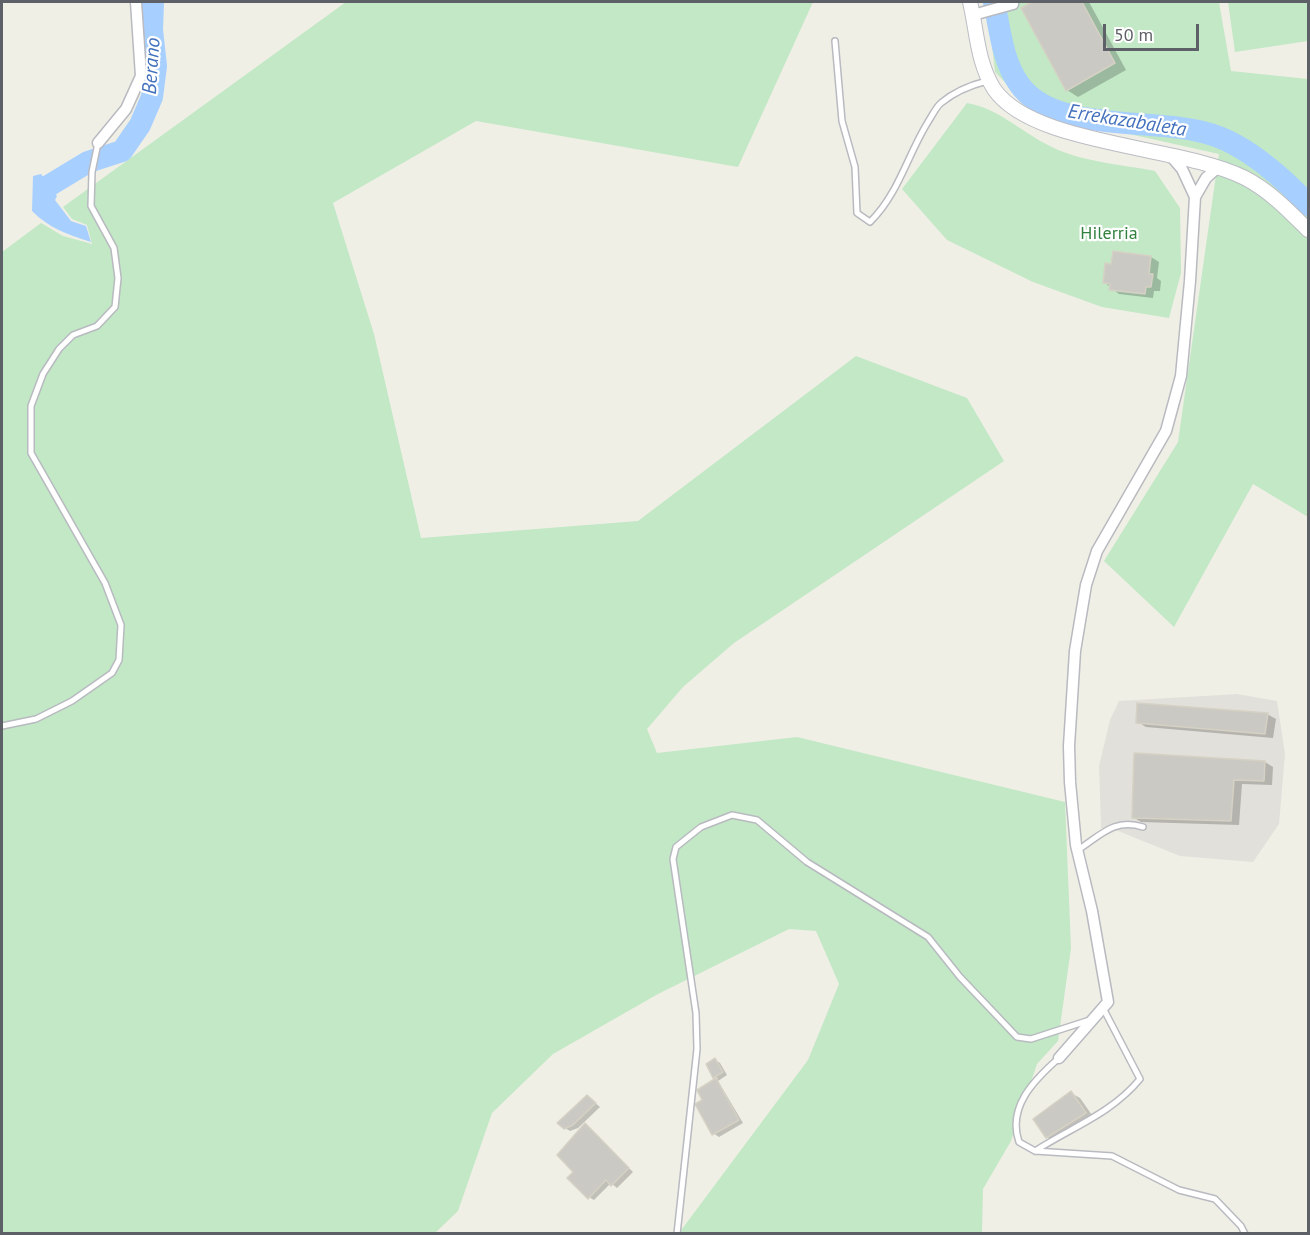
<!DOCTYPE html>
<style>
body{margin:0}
#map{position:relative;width:1310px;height:1235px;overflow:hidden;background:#f0efe6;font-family:"PT Sans",sans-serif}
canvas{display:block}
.frame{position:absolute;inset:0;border:3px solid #5d6066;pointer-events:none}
.scale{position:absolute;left:1103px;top:24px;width:96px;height:27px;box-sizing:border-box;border:3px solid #5d6066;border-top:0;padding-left:8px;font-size:18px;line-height:21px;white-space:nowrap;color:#5d6066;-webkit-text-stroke:4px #fff;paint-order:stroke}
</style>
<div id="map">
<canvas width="1310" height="1235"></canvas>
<div class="frame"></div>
<div class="scale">50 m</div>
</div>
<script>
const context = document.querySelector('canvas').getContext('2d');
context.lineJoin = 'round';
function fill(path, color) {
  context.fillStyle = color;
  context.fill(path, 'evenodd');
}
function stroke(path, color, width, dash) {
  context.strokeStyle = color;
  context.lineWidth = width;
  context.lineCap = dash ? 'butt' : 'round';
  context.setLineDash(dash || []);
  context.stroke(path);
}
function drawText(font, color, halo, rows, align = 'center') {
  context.font = font + ' "PT Sans",sans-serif';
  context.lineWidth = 4.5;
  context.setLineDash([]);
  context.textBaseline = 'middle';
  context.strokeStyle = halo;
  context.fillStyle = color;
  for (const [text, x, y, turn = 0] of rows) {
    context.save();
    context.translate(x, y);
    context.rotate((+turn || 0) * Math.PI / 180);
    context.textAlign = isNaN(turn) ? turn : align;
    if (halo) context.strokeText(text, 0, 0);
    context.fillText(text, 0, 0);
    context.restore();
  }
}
const industrial = new Path2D(`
 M 1237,694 L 1277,701 L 1285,754 L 1279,824 L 1253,862 L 1180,856 L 1118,831 L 1101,828 L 1099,766 L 1110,720 L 1119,701 Z`);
const green = new Path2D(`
 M 346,2 L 813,2 L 738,167 L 476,121 L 333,203 L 374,334 L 421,538 L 638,521 L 856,356 L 967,398 L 1004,461 L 734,643 L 683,687 L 647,729 L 657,753 L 797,737 L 1065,802 L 1071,948 L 1058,1041 L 1037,1064 L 1011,1141 L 983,1189 L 982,1233 L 679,1233 L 808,1060 L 839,984 L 816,931 L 789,929 L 658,994 L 553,1054 L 492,1113 L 458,1211 L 435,1233 L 2,1233 L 2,252 L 41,223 L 63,236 L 92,244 L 87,225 L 72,219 L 63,207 Z
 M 987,2 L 1219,2 L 1231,71 L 1308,79 L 1308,517 L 1253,484 L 1174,627 L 1104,561 L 1178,442 L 1219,154 L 1035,113 L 995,72 Z
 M 1228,2 L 1308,2 L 1308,41 L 1235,52 Z
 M 967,103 C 998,108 1020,131 1048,145 C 1079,162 1120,164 1155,171 L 1180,208 L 1181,273 L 1169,318 L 1102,307 L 1033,282 L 947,240 L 902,189 Z`);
const water = new Path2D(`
 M 41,174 L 57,196 L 55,200 L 71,221 L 86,226 L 91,242 C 68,235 49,228 32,211 L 33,176 Z`);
const shadow = new Path2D(`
 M 1035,2 L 1089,2 L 1126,70 L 1078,97 L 1067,90 L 1023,9 Z
 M 1151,257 L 1159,262 L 1157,278 L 1161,281 L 1160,291 L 1154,291 L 1153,298 L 1119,294 L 1104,282 L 1113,265 Z
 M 1267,714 L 1276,719 L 1273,738 L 1146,727 L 1138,722 Z
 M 1265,762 L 1273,767 L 1272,785 L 1242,784 L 1239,825 L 1141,822 L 1133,817 Z
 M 715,1060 L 720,1063 L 727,1075 L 718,1081 L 743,1123 L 719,1137 L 713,1133 L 699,1090 L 718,1079 L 715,1076 Z
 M 1071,1093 L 1080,1098 L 1094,1118 L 1056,1142 L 1047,1137 Z
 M 588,1097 L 600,1107 L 578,1128 L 570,1131 L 565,1128 Z
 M 585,1125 L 633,1172 L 617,1188 L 611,1183 L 594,1200 L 589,1197 L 575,1172 Z`);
const river = new Path2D(`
 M 994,2 C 1000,29 1002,60 1019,84 C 1054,135 1159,116 1213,135 C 1247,146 1285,179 1308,205
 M 50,185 L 88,162 L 122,151 L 140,125 L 152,97 L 156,66 L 152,30 L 153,2`);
const building = new Path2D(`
 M 1032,2 L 1082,2 L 1115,63 L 1066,91 L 1021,8 Z
 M 1113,251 L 1151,256 L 1149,274 L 1153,274 L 1151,287 L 1146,287 L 1145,294 L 1109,290 L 1110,284 L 1103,283 L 1105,263 L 1111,264 Z
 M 1137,703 L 1268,713 L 1265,734 L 1136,723 Z
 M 1134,753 L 1265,761 L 1264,781 L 1234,780 L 1231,821 L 1132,818 Z
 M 715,1058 L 723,1072 L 713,1078 L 706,1064 Z
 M 716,1078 L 739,1120 L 712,1135 L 695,1104 L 702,1100 L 697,1090 Z
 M 1071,1091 L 1086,1113 L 1046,1138 L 1033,1119 Z
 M 587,1095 L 596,1103 L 573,1125 L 564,1129 L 557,1123 Z
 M 585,1123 L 629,1168 L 611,1186 L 606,1180 L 588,1199 L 567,1178 L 573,1172 L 557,1155 Z`);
const service = new Path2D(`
 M 835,41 L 842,121 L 855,167 L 857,213 L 870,222 C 898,195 908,154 928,122 C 932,116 936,107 941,103 C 954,92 971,85 987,81
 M 2,726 L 36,719 L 72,701 L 112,673 L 119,660 L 121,625 L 105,583 L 31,453 L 31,406 L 43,374 L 59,349 L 73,335 L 97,326 L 115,307 L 118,278 L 114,248 L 91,206 L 92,172 L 98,143
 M 1078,850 C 1101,835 1114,818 1143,827
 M 1059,1058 C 1034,1080 1007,1107 1019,1142 L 1035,1151 L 1112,1156 L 1179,1190 L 1215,1199 L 1241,1226 L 1245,1234
 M 1035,1151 C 1072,1127 1111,1114 1140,1079 L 1103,1008
 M 677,1234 L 697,1049 L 696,1013 L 673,859 L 676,847 L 701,827 L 732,815 L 757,820 L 807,862 L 928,937 L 960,977 L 1017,1037 L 1031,1039 L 1093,1019`);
const minor = new Path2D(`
 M 973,15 L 1013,4 L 1013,2
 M 98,143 L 126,109 L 141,76 L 136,2
 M 1195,197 L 1206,178 L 1217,168
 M 1059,1058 L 1108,1002 L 1092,911 L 1076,845 L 1070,782 L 1069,746 L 1075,651 L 1086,585 L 1097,551 L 1166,431 L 1181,376 L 1190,281 L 1195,197 L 1182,169 L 1170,155`);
const secondary = new Path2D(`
 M 970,2 C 977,31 977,62 994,89 C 1033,146 1180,145 1245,178 C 1270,191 1289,211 1308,230`);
const parkNames = [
 ["Hilerria",1109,234]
];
const waterNames = [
 ["Berano",152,66,-86],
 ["Errekazabaleta",1127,121,9]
];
fill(industrial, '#e1e0da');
fill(green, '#c2e8c6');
fill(water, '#a7cfff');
fill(shadow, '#0003');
stroke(river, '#a7cfff', 22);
fill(building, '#cbc9c3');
stroke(building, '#d5d1c4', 1.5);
stroke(service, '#b8bac0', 8);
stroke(minor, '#b8bac0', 13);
stroke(secondary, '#bbbdc4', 16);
stroke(service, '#fff', 5);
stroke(minor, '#fff', 10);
stroke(secondary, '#fff', 14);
drawText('18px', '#32813f', '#fff', parkNames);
drawText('italic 20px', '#4371bd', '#fff', waterNames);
</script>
